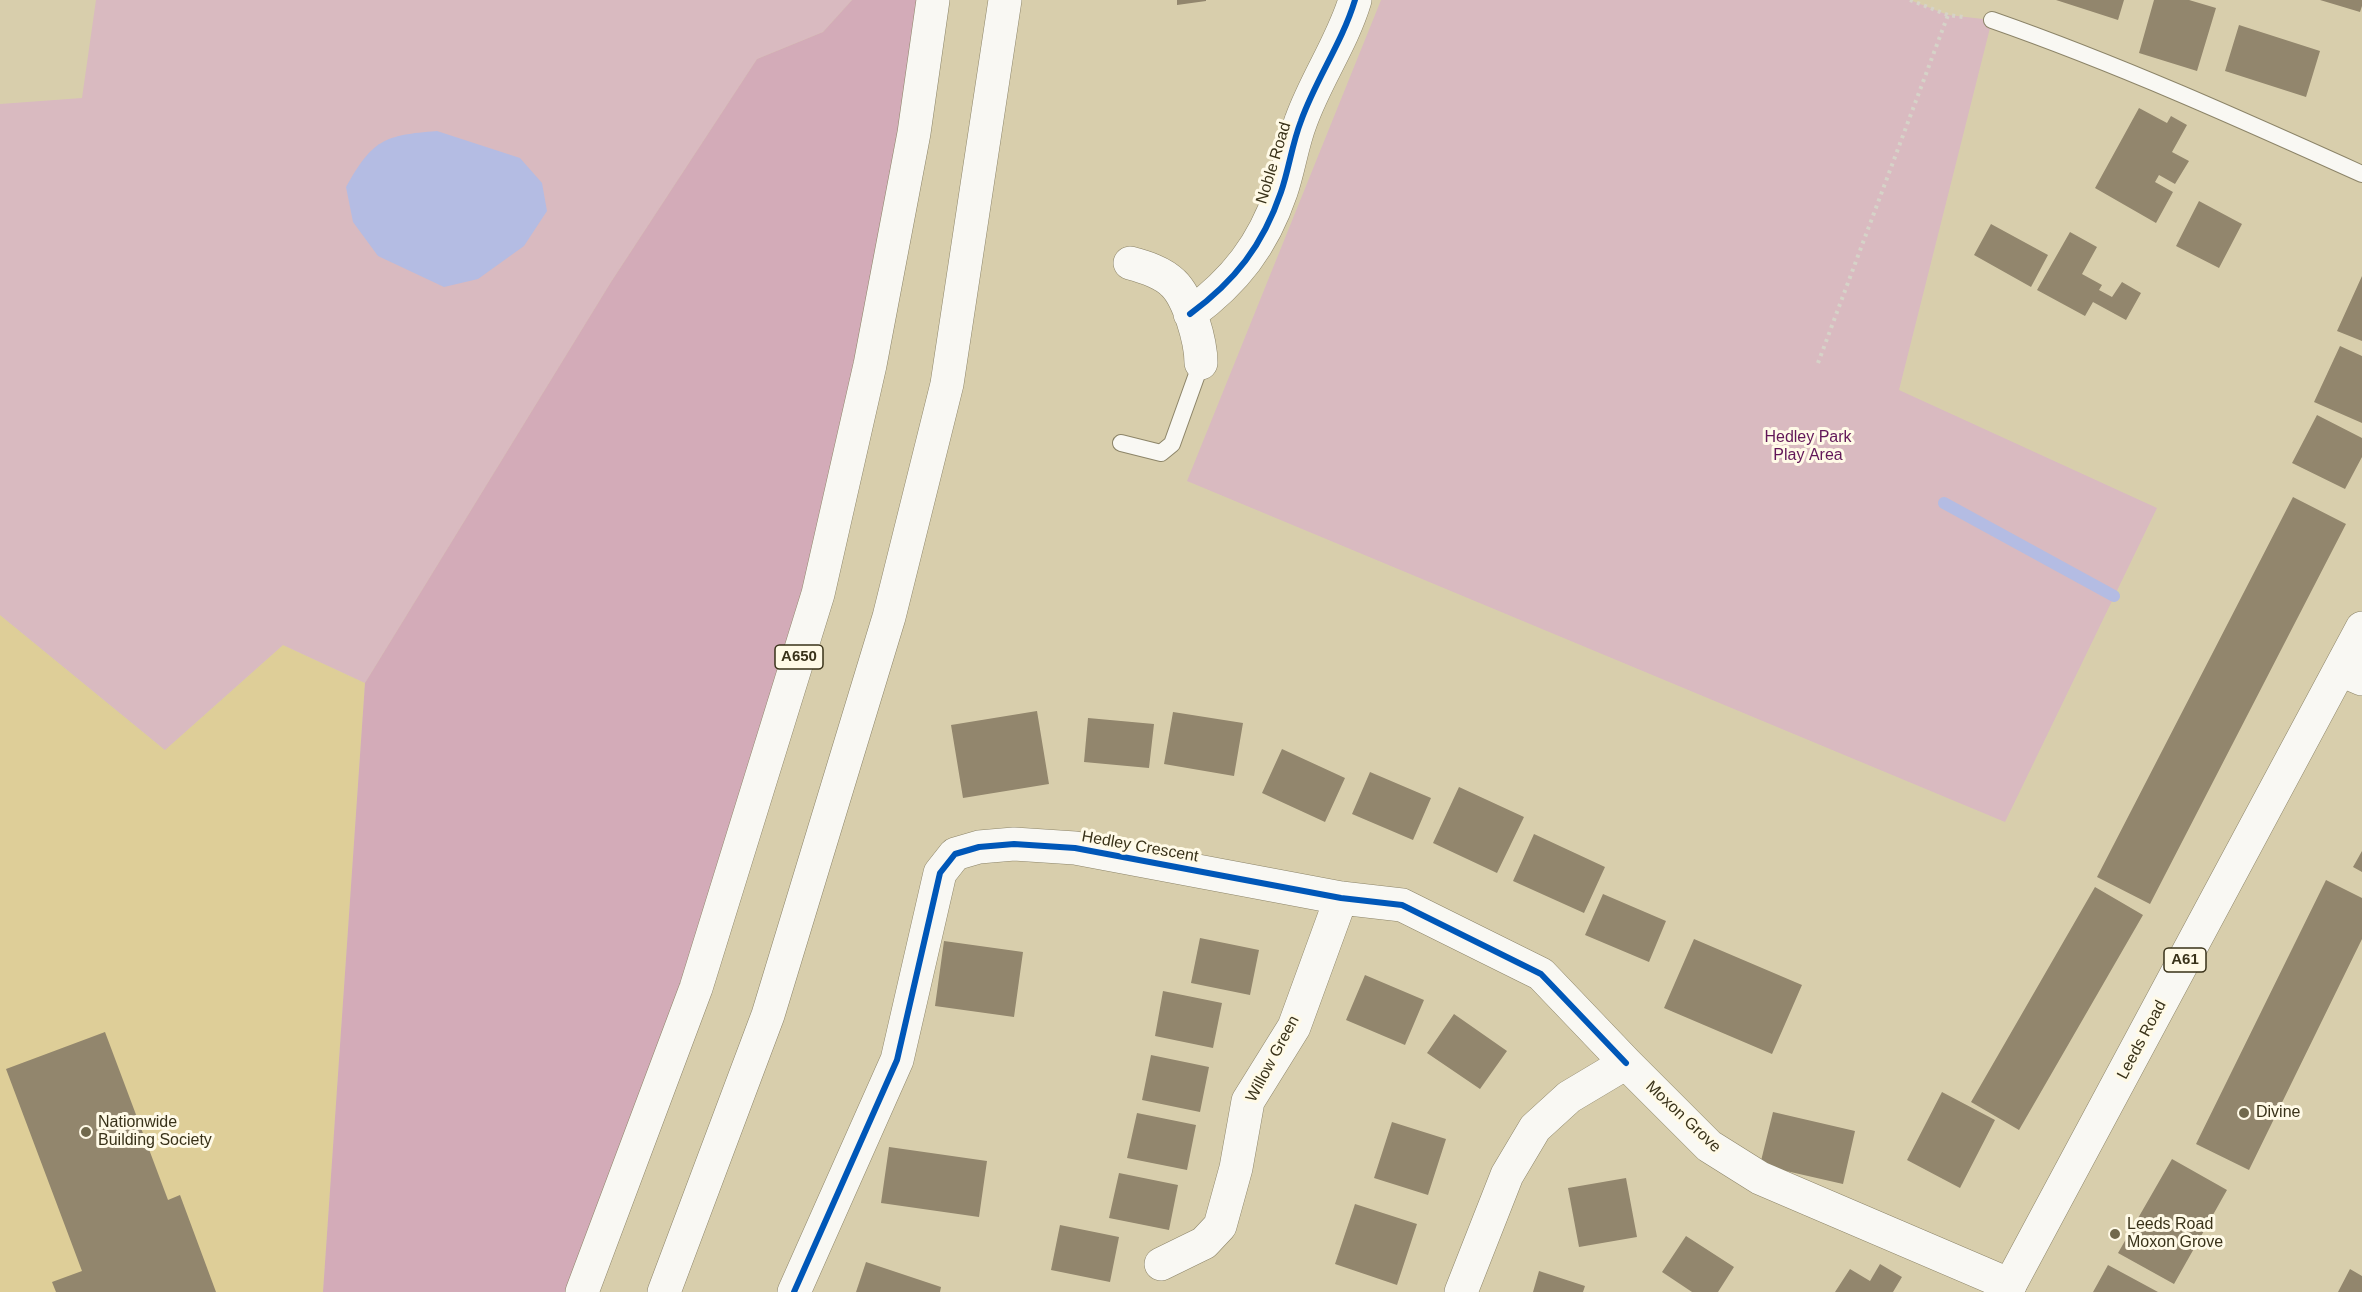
<!DOCTYPE html>
<style>
body{margin:0}
canvas{display:block;background:#d8ceac}
</style>
<canvas width="2362" height="1292"></canvas>
<script>
const context = document.querySelector('canvas').getContext('2d');
context.lineJoin = 'round';
function fill(path, color) {
  context.fillStyle = color;
  context.fill(path, 'evenodd');
}
function stroke(path, color, width, dash) {
  context.strokeStyle = color;
  context.lineWidth = width;
  context.lineCap = dash ? 'butt' : 'round';
  context.setLineDash(dash || []);
  context.stroke(path);
}
function drawText(font, color, halo, rows, align = 'center') {
  context.font = font + ' Helvetica,sans-serif';
  context.lineWidth = 6;
  context.setLineDash([]);
  context.textBaseline = 'middle';
  context.strokeStyle = halo;
  context.fillStyle = color;
  for (const [text, x, y, turn = 0] of rows) {
    context.save();
    context.translate(x, y);
    context.rotate((+turn || 0) * Math.PI / 180);
    context.textAlign = isNaN(turn) ? turn : align;
    if (halo) context.strokeText(text, 0, 0);
    context.fillText(text, 0, 0);
    context.restore();
  }
}
const built = new Path2D(`
 M 0,615 L 165,750 L 283,645 L 365,683 L 323,1292 L 0,1292 Z`);
const green = new Path2D(`
 M 96,0 L 852,0 L 823,32 L 757,59 L 611,282 L 365,683 L 283,645 L 165,750 L 0,615 L 0,104 L 82,98 Z
 M 1381,0 L 1910,0 L 1948,15 L 1992,20 L 1899,390 L 2157,508 L 2005,822 L 1187,481 Z`);
const forest = new Path2D(`
 M 852,0 L 933,0 L 818,594 L 582,1292 L 323,1292 L 365,683 L 611,282 L 757,59 L 823,32 Z`);
const water = new Path2D(`
 M 437,131 L 520,158 L 542,183 L 547,211 L 524,246 L 478,279 L 444,287 L 378,256 L 353,222 L 346,187 C 372,140 384,135 437,131 Z`);
const stream = new Path2D(`
 M 1944,503 L 2114,596`);
const building = new Path2D(`
 M 1177,0 L 1206,0 L 1206,1 L 1177,5 Z
 M 2056,0 L 2124,0 L 2118,20 Z
 M 2154,0 L 2189,0 L 2216,8 L 2197,71 L 2139,53 Z
 M 2320,0 L 2362,0 L 2362,6 L 2360,12 Z
 M 2239,25 L 2320,51 L 2306,97 L 2225,71 Z
 M 2139,108 L 2167,123 L 2171,116 L 2187,125 L 2172,152 L 2189,161 L 2175,184 L 2159,175 L 2155,182 L 2173,192 L 2156,223 L 2095,188 Z
 M 2199,201 L 2242,224 L 2219,268 L 2176,246 Z
 M 1991,224 L 2048,255 L 2031,287 L 1974,255 Z
 M 2070,232 L 2097,247 L 2082,274 L 2102,285 L 2099,290 L 2112,297 L 2122,282 L 2141,293 L 2126,320 L 2093,302 L 2085,316 L 2037,290 Z
 M 2362,276 L 2362,341 L 2337,331 Z
 M 2340,346 L 2362,356 L 2362,423 L 2314,402 Z
 M 2317,415 L 2362,438 L 2362,457 L 2345,489 L 2292,463 Z
 M 2293,497 L 2346,524 L 2150,904 L 2097,877 Z
 M 1037,711 L 1049,784 L 963,798 L 951,725 Z
 M 1173,712 L 1243,723 L 1234,776 L 1164,764 Z
 M 1088,718 L 1154,724 L 1149,768 L 1084,762 Z
 M 1282,749 L 1345,778 L 1325,822 L 1262,793 Z
 M 1370,772 L 1431,798 L 1413,840 L 1352,814 Z
 M 1459,787 L 1524,817 L 1497,873 L 1433,843 Z
 M 1534,834 L 1605,867 L 1584,913 L 1513,881 Z
 M 2362,851 L 2362,872 L 2353,867 Z
 M 2326,880 L 2362,898 L 2362,939 L 2249,1170 L 2196,1144 Z
 M 2095,887 L 2143,915 L 2019,1130 L 1971,1102 Z
 M 1603,894 L 1666,921 L 1649,962 L 1585,935 Z
 M 1200,938 L 1259,950 L 1250,995 L 1191,983 Z
 M 1694,939 L 1802,985 L 1772,1054 L 1664,1008 Z
 M 944,941 L 1023,952 L 1014,1017 L 935,1006 Z
 M 1365,975 L 1424,1000 L 1405,1045 L 1346,1020 Z
 M 1163,991 L 1222,1003 L 1213,1048 L 1155,1036 Z
 M 1454,1014 L 1507,1051 L 1480,1089 L 1427,1053 Z
 M 105,1032 L 168,1200 L 180,1195 L 216,1292 L 56,1292 L 52,1282 L 82,1271 L 6,1069 Z
 M 1151,1055 L 1209,1067 L 1200,1112 L 1142,1100 Z
 M 1942,1092 L 1995,1120 L 1960,1188 L 1907,1160 Z
 M 1773,1112 L 1855,1131 L 1843,1184 L 1760,1165 Z
 M 1137,1113 L 1196,1125 L 1187,1170 L 1127,1158 Z
 M 1392,1122 L 1446,1139 L 1428,1195 L 1374,1178 Z
 M 889,1147 L 987,1161 L 979,1217 L 881,1203 Z
 M 2172,1159 L 2227,1190 L 2174,1284 L 2118,1253 Z
 M 1119,1173 L 1178,1185 L 1169,1230 L 1109,1218 Z
 M 1626,1178 L 1637,1237 L 1579,1247 L 1568,1188 Z
 M 1355,1204 L 1417,1224 L 1397,1285 L 1335,1264 Z
 M 1060,1225 L 1119,1237 L 1110,1282 L 1051,1270 Z
 M 1686,1236 L 1734,1267 L 1718,1292 L 1692,1292 L 1662,1272 Z
 M 866,1262 L 941,1287 L 940,1292 L 856,1292 Z
 M 1880,1264 L 1902,1277 L 1893,1292 L 1835,1292 L 1850,1269 L 1870,1281 Z
 M 2108,1265 L 2158,1292 L 2093,1292 Z
 M 2350,1269 L 2362,1276 L 2362,1292 L 2338,1292 Z
 M 1539,1271 L 1585,1286 L 1583,1292 L 1533,1292 Z`);
const path = new Path2D(`
 M 1910,0 L 1948,15 L 1963,17
 M 1818,363 L 1948,15`);
const service = new Path2D(`
 M 1992,20 C 2118,64 2240,119 2362,174
 M 1121,443 L 1161,453 L 1172,444 L 1201,363`);
const minor = new Path2D(`
 M 1130,263 C 1145,267 1162,272 1173,283 C 1189,298 1201,342 1201,363
 M 1190,314 C 1235,281 1263,245 1281,192 C 1289,169 1292,144 1301,121 C 1316,79 1342,43 1355,0
 M 2341,670 L 2362,679
 M 1161,1264 L 1204,1243 L 1220,1226 L 1236,1168 L 1248,1101 L 1294,1027 L 1341,898
 M 794,1292 L 897,1060 L 940,873 L 955,854 L 979,847 L 1014,844 L 1075,848 L 1341,898 L 1402,905 L 1541,974 L 1626,1063
 M 1461,1292 L 1507,1175 L 1535,1128 L 1569,1097 L 1626,1063 L 1709,1146 L 1760,1178 L 2010,1285`);
const primary = new Path2D(`
 M 2006,1292 L 2362,628`);
const trunk = new Path2D(`
 M 582,1292 L 696,988 L 818,594 L 870,365 L 914,133 L 933,0
 M 664,1292 L 768,1015 L 889,617 L 947,384 L 1005,0`);
const cycleway = new Path2D(`
 M 1190,314 C 1235,281 1263,245 1281,192 C 1289,169 1292,144 1301,121 C 1316,79 1342,43 1355,0
 M 794,1292 L 897,1060 L 940,873 L 955,854 L 979,847 L 1014,844 L 1075,848 L 1341,898 L 1402,905 L 1541,974 L 1626,1063`);
const markers = [
 [2244,1113,6,"#71694c"],
 [86,1132,6,"#71694c"],
 [2115,1234,6,"#71694c"]
];
const shields = [
 [799,657,48],
 [2185,960,42]
];
const shieldNames = [
 ["A650",799,657],
 ["A61",2185,960]
];
const streetNames = [
 ["Noble Road",1274,163,-73],
 ["Hedley Crescent",1140,847,10],
 ["Leeds Road",2142,1040,-62],
 ["Willow Green",1273,1059,-62],
 ["Moxon Grove",1683,1117,43]
];
const parkNames = [
 ["Hedley Park",1808,438],
 ["Play Area",1808,456]
];
const poiNames = [
 ["Divine",2256,1113],
 ["Nationwide",98,1123],
 ["Building Society",98,1141],
 ["Leeds Road",2127,1225],
 ["Moxon Grove",2127,1243]
];
fill(built, '#dece98');
fill(green, '#d9bac0');
fill(forest, '#d3abb8');
fill(water, '#b4bce3');
stroke(stream, '#b4bce3', 12);
fill(building, '#92866d');
stroke(service, '#8c8468', 18);
stroke(minor, '#8c8468', 34);
stroke(primary, '#8c8468', 34);
stroke(trunk, '#8c8468', 34);
stroke(path, '#d6d3c8', 4, [3, 4.5]);
stroke(service, '#f9f8f3', 16);
stroke(minor, '#f9f8f3', 33);
stroke(primary, '#f9f8f3', 33);
stroke(trunk, '#f9f8f3', 33);
stroke(cycleway, '#0057b8', 6);
for (const [x, y, r, color] of markers) {
  const dot = new Path2D();
  dot.arc(x, y, r, 0, 2 * Math.PI);
  context.fillStyle = color;
  context.fill(dot);
  stroke(dot, '#fffae7', 2);
}
for (const [x, y, w] of shields) {
  const box = new Path2D();
  box.roundRect(x - w / 2, y - 12, w, 24, 4.5);
  context.fillStyle = '#fffae7';
  context.fill(box);
  stroke(box, '#393219', 1.5);
}
drawText('bold 15px', '#393219', null, shieldNames);
drawText('16px', '#393219', '#fffae7', streetNames);
drawText('16px', '#621758', '#fffae7', parkNames);
drawText('16px', '#393219', '#fffae7', poiNames, 'left');
</script>
